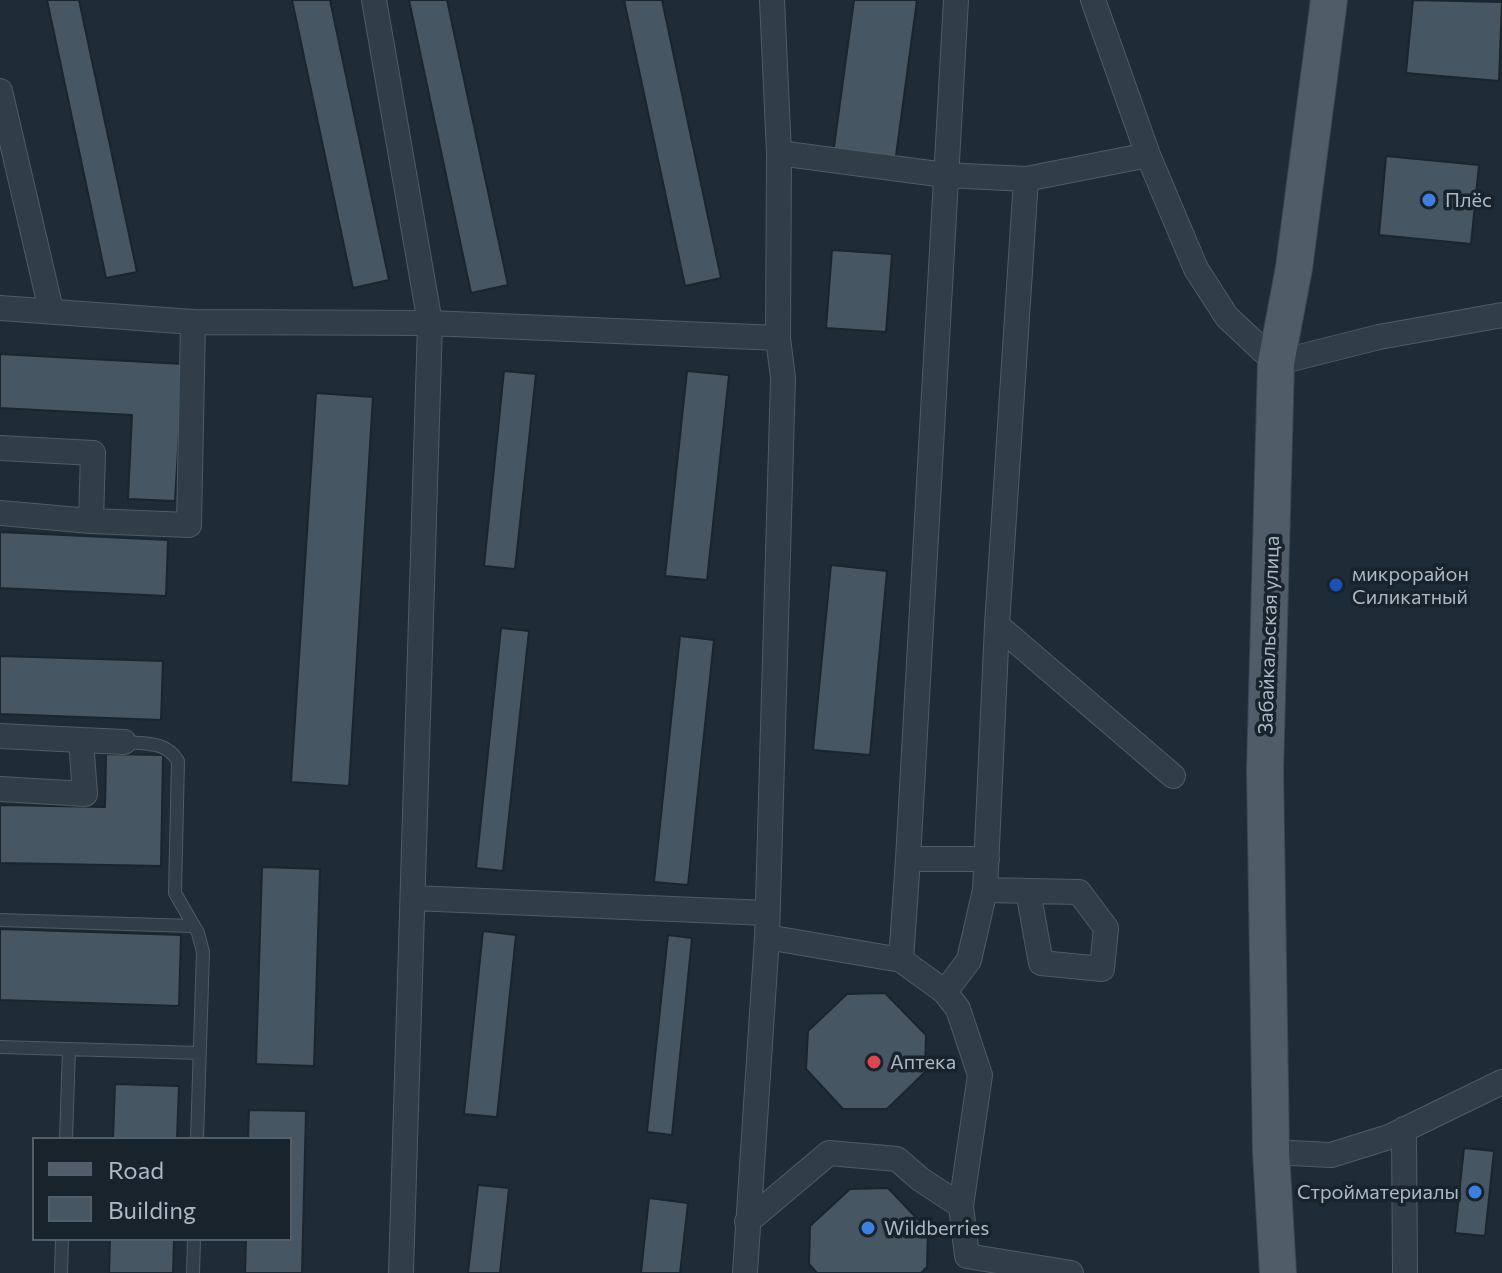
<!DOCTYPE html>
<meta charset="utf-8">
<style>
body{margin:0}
#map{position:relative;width:1502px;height:1273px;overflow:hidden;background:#1e2c37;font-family:Commissioner,sans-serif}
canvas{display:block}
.legend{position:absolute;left:32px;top:1137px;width:260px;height:104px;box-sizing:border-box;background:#18232b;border:2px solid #535f68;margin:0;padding:10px 14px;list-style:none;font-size:24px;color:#acb9c4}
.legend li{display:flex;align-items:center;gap:16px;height:40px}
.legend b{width:40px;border:2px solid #535f68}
</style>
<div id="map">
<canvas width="1502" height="1273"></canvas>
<ul class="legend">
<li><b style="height:10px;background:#505d68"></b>Road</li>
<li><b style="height:22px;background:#465763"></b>Building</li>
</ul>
</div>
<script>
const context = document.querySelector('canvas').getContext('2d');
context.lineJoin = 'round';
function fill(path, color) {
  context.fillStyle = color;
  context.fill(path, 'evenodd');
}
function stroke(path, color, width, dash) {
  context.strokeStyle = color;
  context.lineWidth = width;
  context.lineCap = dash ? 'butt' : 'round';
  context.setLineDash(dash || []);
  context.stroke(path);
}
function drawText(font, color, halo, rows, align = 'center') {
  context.font = font + ' Commissioner,sans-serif';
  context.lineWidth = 7;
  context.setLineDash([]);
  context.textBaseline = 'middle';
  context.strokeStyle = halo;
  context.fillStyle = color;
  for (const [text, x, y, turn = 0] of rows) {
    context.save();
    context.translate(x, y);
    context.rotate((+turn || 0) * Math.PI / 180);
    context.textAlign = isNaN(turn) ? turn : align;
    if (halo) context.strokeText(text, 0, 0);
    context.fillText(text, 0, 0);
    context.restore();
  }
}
const building = new Path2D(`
 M 47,0 L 79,0 L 137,272 L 106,278 Z
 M 292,0 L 330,0 L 389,280 L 353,288 Z
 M 409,0 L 447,0 L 508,285 L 471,293 Z
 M 624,0 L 662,0 L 721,278 L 685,286 Z
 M 854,0 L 917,0 L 895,163 L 833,154 Z
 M 1413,0 L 1502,2 L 1499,81 L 1406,73 Z
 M 1386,156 L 1479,165 L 1471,244 L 1379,235 Z
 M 832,250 L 892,254 L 886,332 L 826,328 Z
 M 0,354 L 183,364 L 175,501 L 128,499 L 132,415 L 0,408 Z
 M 504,371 L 536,374 L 515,569 L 484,566 Z
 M 687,371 L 729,375 L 707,580 L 665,576 Z
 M 316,393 L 373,397 L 349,786 L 291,782 Z
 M 0,532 L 168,540 L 166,596 L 0,588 Z
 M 831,565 L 887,571 L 870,755 L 813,750 Z
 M 501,628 L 529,631 L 503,871 L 476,868 Z
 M 680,636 L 714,640 L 688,885 L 654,882 Z
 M 0,656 L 163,661 L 161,720 L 0,714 Z
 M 106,754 L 163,755 L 161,866 L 0,863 L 0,805 L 105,807 Z
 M 262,867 L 320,869 L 314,1066 L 256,1064 Z
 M 0,929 L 181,935 L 179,1006 L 0,1000 Z
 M 483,931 L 516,935 L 497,1117 L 464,1114 Z
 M 668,935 L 692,938 L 672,1135 L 647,1132 Z
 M 885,993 L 926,1035 L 925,1072 L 887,1109 L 843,1109 L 806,1069 L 808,1031 L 847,994 Z
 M 115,1084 L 179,1086 L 177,1139 L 113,1139 Z
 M 249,1110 L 306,1111 L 302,1273 L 245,1273 L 246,1239 L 290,1239 L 290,1139 L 248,1139 Z
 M 1464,1148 L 1494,1151 L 1485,1236 L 1455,1233 Z
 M 478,1185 L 509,1188 L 500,1273 L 468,1273 Z
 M 888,1188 L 928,1230 L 927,1267 L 921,1273 L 817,1273 L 809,1264 L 810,1226 L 850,1189 Z
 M 649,1198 L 688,1203 L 680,1273 L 641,1273 Z
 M 110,1239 L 174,1239 L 173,1273 L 109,1273 Z`);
const service = new Path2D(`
 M 124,742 C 146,744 166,741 178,761 L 175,893 L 198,933 L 203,952 L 197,1139
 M 0,920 L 193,926
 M 0,1047 L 200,1053
 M 66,1139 L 69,1049
 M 61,1273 L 62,1239
 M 193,1273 L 194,1239`);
const minor = new Path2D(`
 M 772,0 L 779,153
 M 1093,0 L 1148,155 L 1196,269 L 1227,317 L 1276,363 L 1379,337 L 1502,315
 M 0,91 L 51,310
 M 1026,179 L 997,625 L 985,890 L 1079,892 L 1106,928 L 1102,969 L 1041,963 L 1028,891
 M 0,308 L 193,322 L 430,323 L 374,0
 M 0,448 L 93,453 L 91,521 L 189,525 L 193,322
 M 0,513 L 91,521
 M 997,625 L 1173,776
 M 0,736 L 81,740
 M 0,789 L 85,794 L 81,740 L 124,742
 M 908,859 L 956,0
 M 413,898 L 767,913
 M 767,937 L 901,960 L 908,859 L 987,859
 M 901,960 L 945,992 L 969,960 L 985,890
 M 945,992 L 958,1009 L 980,1075 L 961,1206 L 967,1256 L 1071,1273
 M 1404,1129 L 1405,1273
 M 1271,1152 L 1331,1155 L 1389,1137 L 1502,1082
 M 747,1222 L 829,1153 L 897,1159 L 920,1179 L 961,1206
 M 401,1273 L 430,323 L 778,338
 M 745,1273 L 767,937 L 783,378 L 778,338 L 779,153 L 945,175 L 1026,179 L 1148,155`);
const primary = new Path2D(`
 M 1278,1273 L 1271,1152 L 1265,770 L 1276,363 L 1294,268 L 1329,0`);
const markers = [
 [1429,200,8,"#3f7fe0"],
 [1336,585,8,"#1a4fb4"],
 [874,1062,8,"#e0444e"],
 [1475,1192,8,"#3f7fe0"],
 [868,1228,8,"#3f7fe0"]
];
const poiNames = [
 ["Плёс",1445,200],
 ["микрорайон",1352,574],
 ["Силикатный",1352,597],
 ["Аптека",890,1062],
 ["Стройматериалы",1459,1192,"right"],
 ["Wildberries",884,1228]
];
const streetNames = [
 ["Забайкальская улица",1269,635,-88]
];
fill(building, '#465763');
stroke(building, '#1a252e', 2);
stroke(service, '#4f5c65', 14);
stroke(minor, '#4f5c65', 26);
stroke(primary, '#3b4751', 38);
stroke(service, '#323e47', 12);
stroke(minor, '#323e47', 24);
stroke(primary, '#505d68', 36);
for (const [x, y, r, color] of markers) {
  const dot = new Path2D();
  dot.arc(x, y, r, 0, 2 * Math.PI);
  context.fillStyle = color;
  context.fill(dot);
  stroke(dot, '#18232b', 3);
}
drawText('20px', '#acb9c4', '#18232b', poiNames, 'left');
drawText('20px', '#acb9c4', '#18232b', streetNames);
</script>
